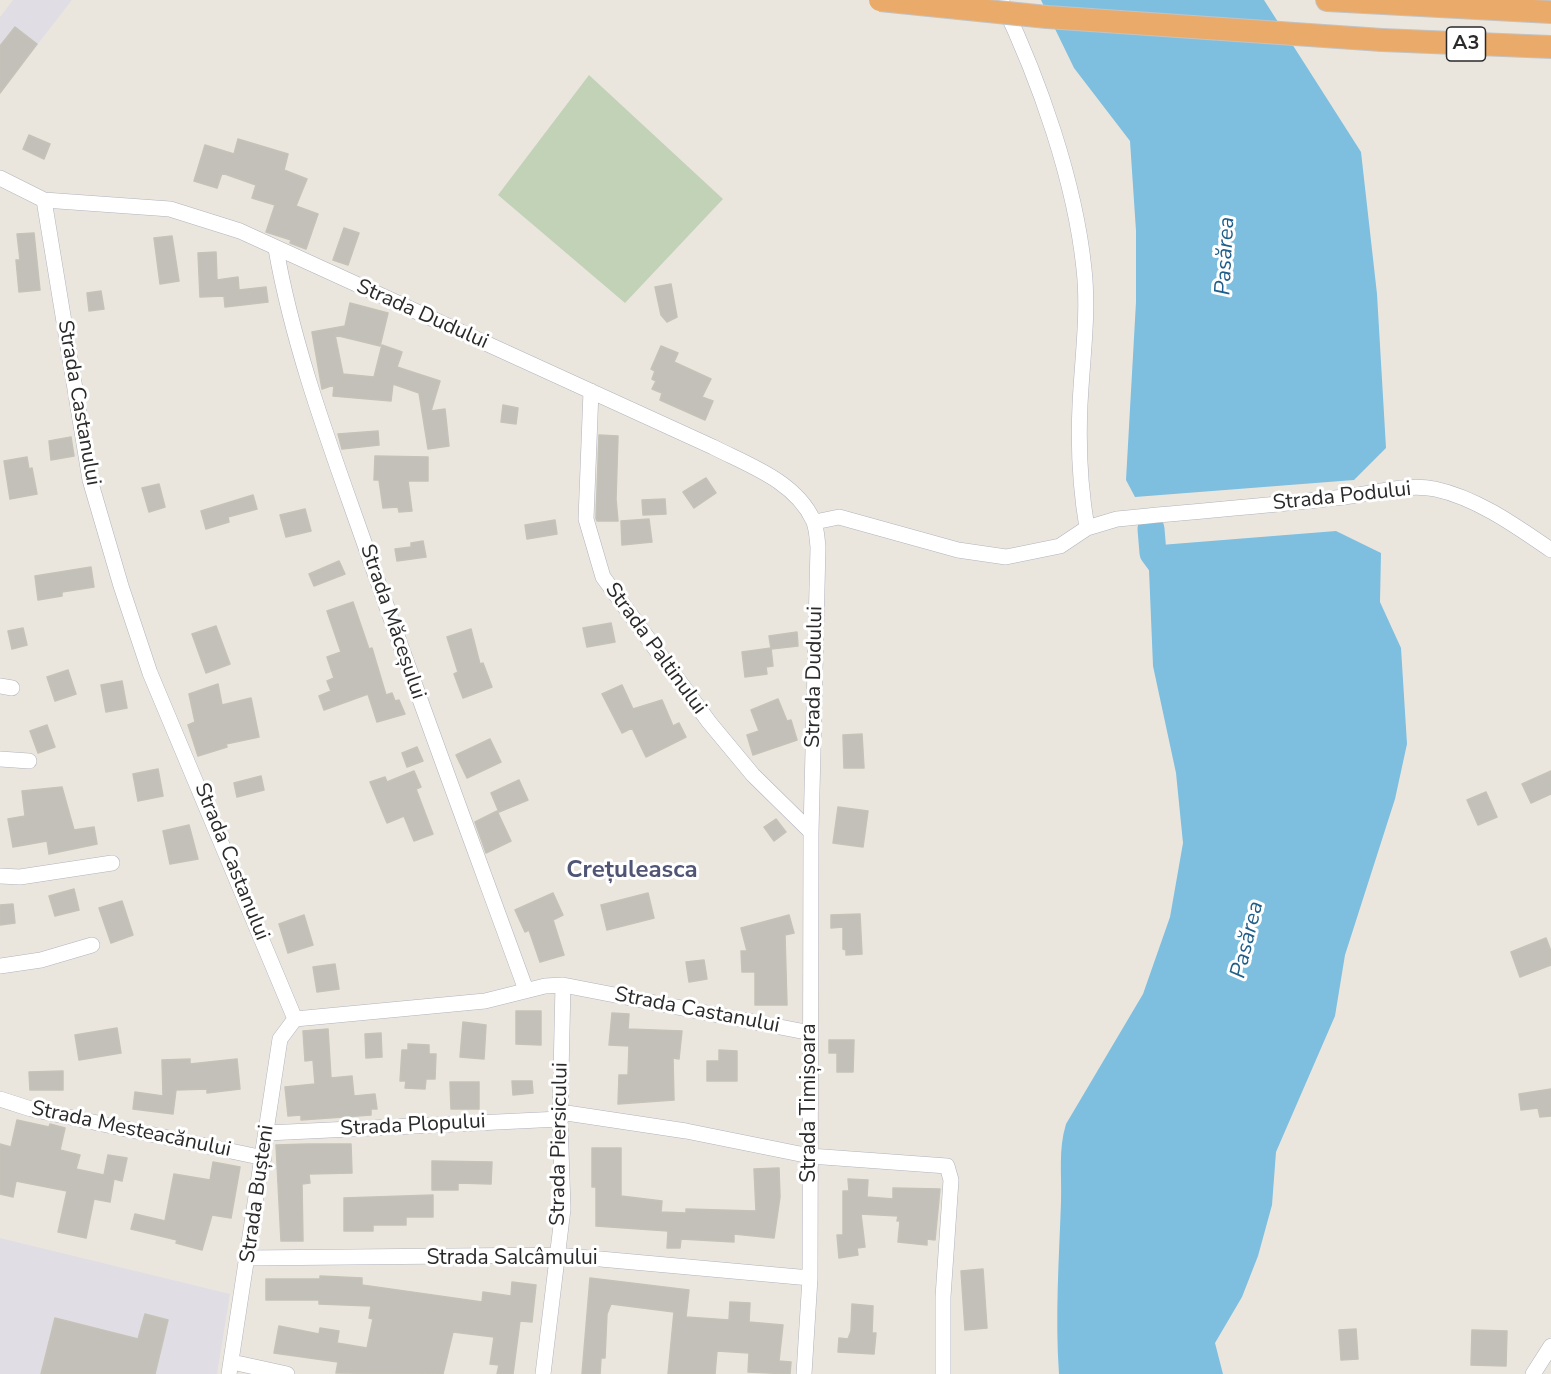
<!DOCTYPE html>
<meta charset="utf-8">
<style>
body{margin:0}
canvas{display:block;background:#eae6de}
</style>
<canvas width="1551" height="1374"></canvas>
<script>
const context = document.querySelector('canvas').getContext('2d');
context.lineJoin = 'round';
function fill(path, color) {
  context.fillStyle = color;
  context.fill(path, 'evenodd');
}
function stroke(path, color, width, dash) {
  context.strokeStyle = color;
  context.lineWidth = width;
  context.lineCap = dash ? 'butt' : 'round';
  context.setLineDash(dash || []);
  context.stroke(path);
}
function drawText(font, color, halo, rows, align = 'center') {
  context.font = font + ' "Nunito Sans",sans-serif';
  context.lineWidth = 6;
  context.setLineDash([]);
  context.textBaseline = 'middle';
  context.strokeStyle = halo;
  context.fillStyle = color;
  for (const [text, x, y, turn = 0] of rows) {
    context.save();
    context.translate(x, y);
    context.rotate((+turn || 0) * Math.PI / 180);
    context.textAlign = isNaN(turn) ? turn : align;
    if (halo) context.strokeText(text, 0, 0);
    context.fillText(text, 0, 0);
    context.restore();
  }
}
const industrial = new Path2D(`
 M 13,0 L 72,0 L 0,93 L 0,17 Z
 M 0,1238 L 230,1294 L 217,1374 L 0,1374 Z`);
const cemetery = new Path2D(`
 M 589,75 L 723,199 L 625,303 L 498,195 Z`);
const water = new Path2D(`
 M 1041,0 L 1264,0 L 1361,152 L 1377,294 L 1386,448 L 1354,480 L 1135,497 L 1126,480 L 1136,302 L 1136,231 L 1130,141 L 1074,68 Z
 M 1336,531 L 1381,553 L 1380,602 L 1401,648 L 1407,744 L 1395,799 L 1345,955 L 1335,1016 L 1276,1152 L 1272,1205 L 1258,1256 L 1242,1297 L 1215,1343 L 1223,1374 L 1059,1374 C 1055,1317 1059,1259 1061,1202 C 1062,1175 1058,1150 1066,1124 L 1143,994 L 1170,917 L 1183,843 L 1176,773 L 1153,666 L 1148,546 Z`);
const river = new Path2D(`
 M 1151,529 L 1153,553 L 1170,576`);
const building = new Path2D(`
 M 15,27 L 37,44 L 0,93 L 0,46 Z
 M 29,135 L 50,144 L 44,159 L 23,149 Z
 M 238,139 L 288,154 L 284,170 L 307,179 L 296,206 L 318,214 L 306,249 L 290,243 L 291,240 L 266,232 L 275,205 L 252,198 L 256,185 L 222,173 L 217,188 L 194,181 L 205,145 L 234,154 Z
 M 344,228 L 359,233 L 348,265 L 333,260 Z
 M 34,233 L 40,290 L 19,292 L 16,260 L 20,260 L 17,234 Z
 M 172,236 L 179,281 L 160,284 L 154,238 Z
 M 216,252 L 217,280 L 238,277 L 239,290 L 266,287 L 268,302 L 225,307 L 224,296 L 200,297 L 198,253 Z
 M 671,284 L 677,317 L 667,322 L 661,315 L 655,287 Z
 M 101,291 L 104,309 L 89,311 L 87,293 Z
 M 350,303 L 388,313 L 380,346 L 335,335 L 343,374 L 374,377 L 382,345 L 402,352 L 397,367 L 440,381 L 431,411 L 445,409 L 449,446 L 428,449 L 419,393 L 393,384 L 391,401 L 333,396 L 334,385 L 322,389 L 312,332 L 345,326 Z
 M 661,346 L 678,353 L 674,362 L 711,379 L 702,397 L 713,401 L 705,420 L 660,400 L 662,393 L 652,389 L 656,381 L 652,379 L 655,371 L 651,369 Z
 M 503,405 L 518,408 L 516,424 L 501,422 Z
 M 378,431 L 379,445 L 342,449 L 338,434 Z
 M 599,435 L 618,436 L 616,499 L 618,521 L 597,521 L 596,518 Z
 M 71,437 L 74,456 L 51,460 L 49,441 Z
 M 375,456 L 428,457 L 428,481 L 408,481 L 412,511 L 399,512 L 398,507 L 383,508 L 379,480 L 374,480 Z
 M 27,457 L 29,469 L 32,468 L 37,494 L 10,499 L 4,461 Z
 M 706,478 L 716,493 L 694,508 L 683,492 Z
 M 159,484 L 165,507 L 149,512 L 142,488 Z
 M 253,495 L 257,509 L 228,517 L 229,522 L 206,529 L 201,511 Z
 M 665,499 L 666,514 L 643,515 L 642,500 Z
 M 305,509 L 311,531 L 286,537 L 280,515 Z
 M 649,519 L 652,542 L 622,545 L 621,521 Z
 M 555,520 L 557,534 L 527,539 L 525,525 Z
 M 423,541 L 426,557 L 397,561 L 395,549 L 411,547 L 411,543 Z
 M 339,561 L 345,574 L 314,586 L 309,574 Z
 M 91,567 L 94,587 L 62,592 L 62,596 L 38,600 L 35,576 Z
 M 353,602 L 369,649 L 372,648 L 386,695 L 392,693 L 395,701 L 399,700 L 405,714 L 377,722 L 368,694 L 324,710 L 319,696 L 331,691 L 327,681 L 334,678 L 327,657 L 341,652 L 327,611 Z
 M 611,623 L 615,642 L 587,647 L 583,628 Z
 M 216,626 L 230,664 L 206,673 L 192,634 Z
 M 23,628 L 27,645 L 12,649 L 8,631 Z
 M 471,629 L 480,664 L 483,663 L 492,687 L 463,698 L 454,674 L 458,672 L 447,637 Z
 M 797,632 L 798,646 L 771,649 L 769,636 Z
 M 771,648 L 773,666 L 766,667 L 767,674 L 745,677 L 742,652 Z
 M 68,670 L 76,694 L 55,701 L 47,677 Z
 M 122,681 L 127,708 L 106,712 L 101,685 Z
 M 218,684 L 222,705 L 251,698 L 259,737 L 226,744 L 227,747 L 198,756 L 188,725 L 195,722 L 189,694 Z
 M 622,685 L 633,709 L 662,700 L 673,726 L 679,723 L 686,737 L 646,757 L 632,728 L 622,733 L 602,694 Z
 M 778,699 L 787,721 L 791,720 L 797,740 L 753,755 L 747,735 L 759,731 L 751,710 Z
 M 47,725 L 55,747 L 38,753 L 30,731 Z
 M 862,734 L 864,768 L 844,768 L 843,735 Z
 M 490,739 L 501,762 L 467,778 L 456,755 Z
 M 417,747 L 423,761 L 407,767 L 402,753 Z
 M 158,769 L 163,796 L 138,801 L 133,774 Z
 M 414,771 L 421,787 L 416,789 L 433,834 L 414,841 L 404,816 L 387,823 L 370,782 L 385,777 L 387,782 Z
 M 1551,771 L 1551,794 L 1531,803 L 1522,784 Z
 M 261,776 L 264,790 L 237,797 L 234,783 Z
 M 519,780 L 528,800 L 499,812 L 491,793 Z
 M 62,787 L 74,830 L 94,827 L 97,844 L 49,854 L 47,841 L 13,847 L 8,819 L 25,816 L 22,791 Z
 M 1486,792 L 1497,817 L 1478,825 L 1467,800 Z
 M 838,807 L 868,811 L 863,847 L 833,843 Z
 M 497,811 L 511,841 L 486,853 L 475,822 Z
 M 776,819 L 786,832 L 774,841 L 764,827 Z
 M 189,825 L 198,859 L 170,864 L 163,831 Z
 M 74,889 L 79,910 L 55,916 L 49,896 Z
 M 553,893 L 563,915 L 553,920 L 564,955 L 540,962 L 529,930 L 525,932 L 515,910 Z
 M 648,893 L 654,918 L 607,930 L 601,905 Z
 M 122,901 L 133,935 L 111,943 L 99,908 Z
 M 13,904 L 15,923 L 0,925 L 0,905 Z
 M 860,914 L 862,954 L 846,955 L 846,950 L 843,949 L 843,927 L 831,928 L 831,915 Z
 M 304,915 L 313,945 L 288,953 L 279,924 Z
 M 789,915 L 794,933 L 785,935 L 787,1005 L 755,1005 L 755,972 L 742,972 L 741,951 L 747,951 L 741,928 Z
 M 1546,938 L 1551,951 L 1551,965 L 1520,977 L 1511,952 Z
 M 704,960 L 707,979 L 689,982 L 686,962 Z
 M 335,964 L 339,989 L 317,992 L 313,967 Z
 M 516,1011 L 541,1011 L 541,1045 L 516,1044 Z
 M 612,1013 L 629,1014 L 628,1029 L 682,1031 L 679,1059 L 673,1058 L 674,1100 L 618,1104 L 619,1075 L 628,1075 L 629,1046 L 609,1045 Z
 M 463,1022 L 486,1025 L 484,1059 L 460,1057 Z
 M 117,1028 L 121,1053 L 79,1060 L 75,1035 Z
 M 328,1029 L 331,1078 L 352,1076 L 354,1096 L 375,1094 L 377,1109 L 371,1109 L 371,1115 L 301,1120 L 301,1115 L 288,1116 L 285,1087 L 315,1084 L 313,1060 L 305,1061 L 303,1031 Z
 M 381,1033 L 382,1057 L 366,1058 L 365,1034 Z
 M 829,1040 L 854,1040 L 853,1072 L 837,1072 L 837,1053 L 829,1053 Z
 M 408,1044 L 429,1045 L 429,1054 L 436,1054 L 435,1079 L 426,1079 L 425,1089 L 405,1088 L 406,1081 L 400,1081 L 402,1050 L 408,1050 Z
 M 719,1050 L 737,1051 L 737,1081 L 707,1081 L 707,1061 L 719,1061 Z
 M 190,1059 L 190,1064 L 237,1059 L 240,1089 L 207,1093 L 207,1089 L 176,1090 L 173,1114 L 133,1109 L 135,1092 L 163,1096 L 162,1060 Z
 M 63,1071 L 63,1090 L 30,1090 L 29,1072 Z
 M 512,1081 L 532,1081 L 533,1093 L 513,1095 Z
 M 450,1082 L 479,1082 L 479,1109 L 451,1109 Z
 M 1551,1089 L 1551,1116 L 1540,1117 L 1538,1108 L 1521,1110 L 1519,1094 Z
 M 17,1120 L 49,1127 L 50,1124 L 65,1128 L 60,1150 L 80,1155 L 76,1169 L 104,1175 L 108,1155 L 127,1158 L 122,1181 L 114,1179 L 110,1202 L 94,1199 L 86,1238 L 58,1232 L 67,1191 L 16,1181 L 13,1197 L 0,1194 L 0,1144 L 11,1147 Z
 M 308,1144 L 351,1144 L 352,1173 L 309,1174 L 310,1183 L 302,1184 L 303,1241 L 281,1241 L 276,1145 Z
 M 592,1148 L 621,1148 L 621,1196 L 662,1201 L 661,1212 L 686,1213 L 686,1209 L 756,1211 L 754,1169 L 779,1168 L 780,1197 L 774,1238 L 734,1234 L 734,1242 L 681,1239 L 680,1248 L 667,1248 L 668,1231 L 596,1226 L 596,1187 L 592,1187 Z
 M 432,1161 L 492,1162 L 491,1184 L 458,1183 L 458,1190 L 432,1190 Z
 M 213,1162 L 240,1167 L 231,1218 L 212,1215 L 202,1250 L 176,1243 L 177,1240 L 131,1229 L 135,1214 L 165,1221 L 174,1174 L 210,1180 Z
 M 848,1179 L 868,1180 L 867,1197 L 893,1199 L 893,1188 L 940,1189 L 935,1240 L 927,1239 L 927,1245 L 898,1242 L 900,1221 L 897,1221 L 898,1216 L 861,1214 L 865,1247 L 857,1248 L 858,1255 L 839,1258 L 837,1235 L 843,1235 L 843,1191 L 849,1191 Z
 M 433,1195 L 433,1217 L 406,1217 L 406,1225 L 373,1225 L 373,1231 L 344,1231 L 344,1198 Z
 M 983,1269 L 987,1328 L 965,1330 L 961,1271 Z
 M 320,1276 L 362,1278 L 362,1285 L 482,1302 L 483,1292 L 511,1296 L 512,1282 L 536,1285 L 532,1322 L 520,1321 L 513,1374 L 497,1374 L 499,1365 L 490,1364 L 494,1337 L 453,1332 L 443,1374 L 336,1373 L 338,1362 L 274,1353 L 279,1326 L 319,1334 L 320,1328 L 339,1331 L 337,1343 L 367,1348 L 373,1319 L 369,1318 L 371,1306 L 319,1304 L 319,1300 L 266,1300 L 266,1279 L 320,1279 Z
 M 590,1278 L 689,1290 L 686,1317 L 729,1320 L 730,1302 L 750,1303 L 749,1322 L 783,1325 L 779,1361 L 791,1362 L 790,1374 L 748,1372 L 749,1353 L 717,1351 L 715,1374 L 668,1374 L 674,1312 L 611,1304 L 607,1314 L 605,1358 L 601,1358 L 600,1374 L 582,1374 Z
 M 852,1304 L 873,1306 L 872,1333 L 876,1333 L 874,1354 L 838,1352 L 839,1338 L 848,1339 L 851,1331 Z
 M 145,1314 L 168,1320 L 155,1374 L 41,1374 L 55,1318 L 138,1339 Z
 M 1356,1329 L 1358,1359 L 1341,1360 L 1339,1330 Z
 M 1472,1330 L 1507,1331 L 1506,1366 L 1471,1365 Z`);
const minor = new Path2D(`
 M 1001,0 C 1039,79 1075,181 1084,269 C 1089,314 1082,360 1080,405 C 1078,447 1080,487 1087,528
 M 0,178 L 44,200 L 170,209 L 240,231 L 713,447 C 748,465 795,481 813,520 C 817,528 817,539 818,547 L 811,832 L 810,1278 L 804,1374
 M 44,200 L 90,480 L 121,586 L 150,673 L 295,1019
 M 276,249 C 294,351 331,448 365,545 C 417,694 472,842 526,990
 M 591,391 L 586,519 L 603,577 L 709,722 L 753,775 L 811,832
 M 815,522 L 839,517 L 958,550 L 1006,557 L 1060,546 L 1087,528 L 1117,519 C 1193,511 1269,506 1344,497 C 1373,494 1406,483 1435,489 C 1477,498 1516,526 1551,550
 M 0,686 L 12,688
 M 0,759 L 29,761
 M 0,876 L 20,877 L 112,863
 M 0,966 L 41,960 L 92,945
 M 295,1019 L 485,1001 L 545,986 L 563,985 L 811,1033
 M 0,1099 L 31,1109 L 264,1158
 M 560,1112 L 686,1131 L 810,1156 L 947,1166 L 951,1180 L 943,1297 L 943,1374
 M 267,1133 L 560,1119
 M 248,1258 L 556,1255 L 810,1278
 M 232,1362 L 287,1374
 M 229,1374 L 280,1039 L 295,1019
 M 543,1374 L 563,1209 L 560,1119 L 563,985
 M 1533,1374 L 1551,1346`);
const highway = new Path2D(`
 M 1327,0 L 1551,12
 M 1382,40 L 1551,47`);
const highwayBridge = new Path2D(`
 M 880,0 L 1047,17 L 1382,40`);
const shields = [
 [1466,44,39]
];
const shieldNames = [
 ["A3",1466,44]
];
const streetNames = [
 ["Strada Dudului",422,315,24],
 ["Strada Castanului",78,403,80],
 ["Strada Podului",1342,497,-6],
 ["Strada Măceșului",392,622,71],
 ["Strada Paltinului",655,649,54],
 ["Strada Dudului",815,677,-89],
 ["Strada Castanului",231,862,68],
 ["Strada Castanului",697,1011,11],
 ["Strada Timișoara",810,1103,-90],
 ["Strada Plopului",413,1126,-3],
 ["Strada Mesteacănului",131,1130,12],
 ["Strada Piersicului",560,1144,-89],
 ["Strada Bușteni",258,1194,-82],
 ["Strada Salcâmului",512,1259]
];
const waterNames = [
 ["Pasărea",1226,256,-87],
 ["Pasărea",1248,940,-76]
];
const quarterNames = [
 ["Crețuleasca",632,871]
];
fill(industrial, '#e0dee4');
fill(cemetery, '#c2d2b7');
fill(water, '#7ebfe0');
stroke(river, '#7ebfe0', 27);
fill(building, '#c3c0b9');
stroke(building, '#c5c2b8', 1.5);
stroke(minor, '#b1b3bc', 16);
stroke(highway, '#c3c3c3', 24);
stroke(minor, '#fff', 15);
stroke(highway, '#eaaa69', 22);
stroke(highwayBridge, '#c3c3c3', 24, []);
stroke(highwayBridge, '#eaaa69', 22);
for (const [x, y, w] of shields) {
  const box = new Path2D();
  box.roundRect(x - w / 2, y - 17, w, 34, 4.5);
  context.fillStyle = '#fff';
  context.fill(box);
  stroke(box, '#2a2a2a', 1.5);
}
drawText('bold 20px', '#2a2a2a', null, shieldNames);
drawText('21px', '#2a2a2a', '#fff', streetNames);
drawText('italic 22px', '#1e5e8a', '#fff', waterNames);
drawText('bold 24px', '#505475', '#fff', quarterNames);
</script>
